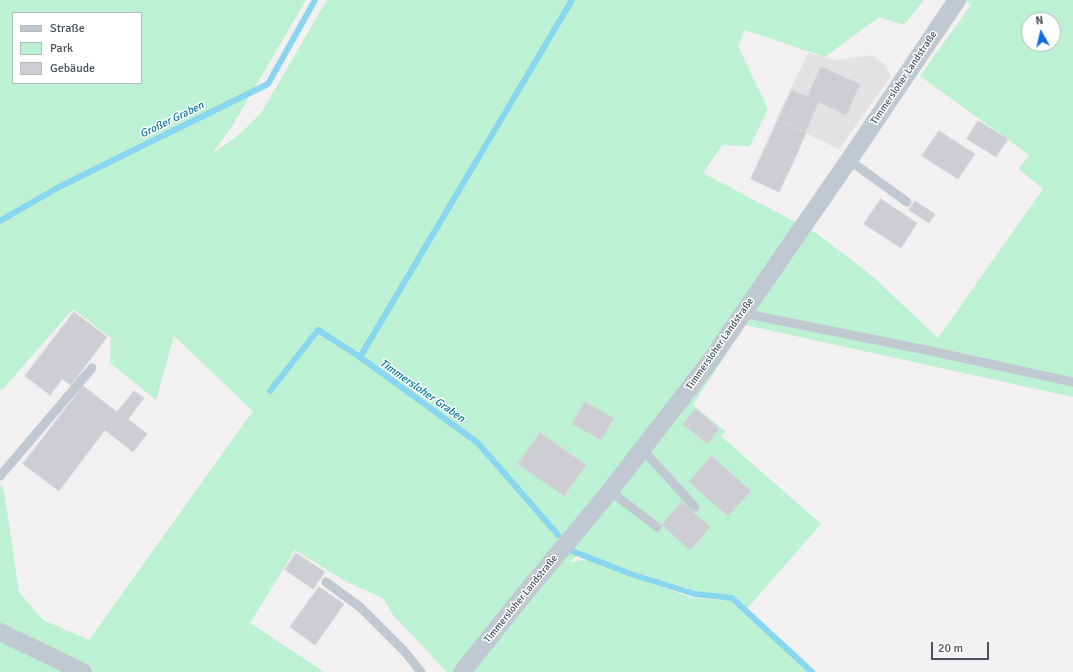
<!DOCTYPE html>
<meta charset="utf-8">
<style>
body{margin:0}
#map{position:relative;width:1073px;height:672px;overflow:hidden;background:#f2f0f0;font-family:Signika,sans-serif}
canvas{display:block}
.legend{position:absolute;left:12px;top:12px;width:130px;height:72px;box-sizing:border-box;background:#fff;border:1px solid #b5babf;margin:0;padding:5px 7px;list-style:none;font-size:12px;color:#47525e}
.legend li{display:flex;align-items:center;gap:8px;height:20px}
.legend b{width:20px;border:1px solid #b5babf}
.north{position:absolute;left:1021px;top:12px;width:40px;height:40px;box-sizing:border-box;background:#fff;border:1px solid #b5babf;border-radius:50%;rotate:352deg;font-size:11px;font-weight:700;line-height:16px;text-align:center;color:#47525e}
.north::after{content:'';display:block;margin:auto;width:14px;height:18px;background:#1268ea;clip-path:polygon(50% 0,100% 100%,50% 72%,0 100%)}
.scale{position:absolute;left:931px;top:642px;width:58px;height:18px;box-sizing:border-box;border:2px solid #47525e;border-top:0;padding-left:5px;font-size:12px;line-height:14px;white-space:nowrap;color:#47525e;-webkit-text-stroke:3px #fff;paint-order:stroke}
</style>
<div id="map">
<canvas width="1073" height="672"></canvas>
<ul class="legend">
<li><b style="height:5px;background:#c0c9d2"></b>Straße</li>
<li><b style="height:11px;background:#bdf1d3"></b>Park</li>
<li><b style="height:11px;background:#ccced4"></b>Gebäude</li>
</ul>
<div class="north">N</div>
<div class="scale">20 m</div>
</div>
<script>
const context = document.querySelector('canvas').getContext('2d');
context.lineJoin = 'round';
function fill(path, color) {
  context.fillStyle = color;
  context.fill(path, 'evenodd');
}
function stroke(path, color, width, dash) {
  context.strokeStyle = color;
  context.lineWidth = width;
  context.lineCap = dash ? 'butt' : 'round';
  context.setLineDash(dash || []);
  context.stroke(path);
}
function drawText(font, color, halo, rows, align = 'center') {
  context.font = font + ' Signika,sans-serif';
  context.lineWidth = 3;
  context.setLineDash([]);
  context.textBaseline = 'middle';
  context.strokeStyle = halo;
  context.fillStyle = color;
  for (const [text, x, y, turn = 0] of rows) {
    context.save();
    context.translate(x, y);
    context.rotate((+turn || 0) * Math.PI / 180);
    context.textAlign = isNaN(turn) ? turn : align;
    if (halo) context.strokeText(text, 0, 0);
    context.fillText(text, 0, 0);
    context.restore();
  }
}
const education = new Path2D(`
 M 808,53 L 836,60 L 873,55 L 885,65 L 891,76 L 839,149 L 776,119 Z`);
const green = new Path2D(`
 M 0,0 L 306,0 L 231,128 L 212,154 L 241,133 L 261,113 L 327,0 L 924,0 L 904,25 L 879,17 L 825,57 L 745,30 L 738,46 L 768,109 L 750,146 L 722,145 L 703,173 L 816,233 L 871,275 L 938,338 L 1043,189 L 1019,169 L 1029,155 L 920,76 L 971,5 L 964,0 L 1073,0 L 1073,397 L 745,325 L 693,405 L 726,432 L 721,436 L 821,524 L 744,612 L 810,672 L 447,672 L 393,615 L 383,598 L 347,582 L 295,550 L 250,623 L 324,672 L 0,672 L 0,484 L 4,491 L 19,592 L 43,620 L 89,640 L 253,411 L 174,336 L 156,400 L 110,363 L 111,338 L 73,309 L 2,390 L 0,388 ZM 13,13 L 141,13 L 141,83 L 13,83 ZM 1029,20 L 1053,20 L 1053,44 L 1029,44 ZM 581,553 L 609,564 L 729,601 L 693,598 L 637,578 L 592,559 L 569,562 Z`);
const stream = new Path2D(`
 M 0,221 L 57,188 L 268,84 L 315,0
 M 360,357 L 572,0
 M 270,391 L 318,330 L 360,357 L 478,443 L 558,535
 M 572,551 L 631,574 L 695,594 L 732,598 L 812,672`);
const building = new Path2D(`
 M 821,67 L 860,84 L 846,115 L 819,102 L 805,132 L 778,120 L 792,90 L 807,97 Z
 M 778,120 L 806,133 L 795,158 L 766,146 Z
 M 978,121 L 1008,139 L 996,157 L 967,139 Z
 M 939,131 L 975,154 L 958,179 L 922,156 Z
 M 766,146 L 795,158 L 779,192 L 751,179 Z
 M 881,199 L 917,223 L 901,248 L 864,224 Z
 M 915,201 L 935,214 L 929,223 L 909,210 Z
 M 74,312 L 107,337 L 71,385 L 62,379 L 50,395 L 25,376 Z
 M 83,386 L 117,412 L 134,391 L 144,398 L 128,419 L 147,434 L 133,452 L 105,430 L 59,491 L 23,464 Z
 M 585,402 L 614,418 L 601,440 L 572,424 Z
 M 696,409 L 719,429 L 707,444 L 683,424 Z
 M 540,433 L 586,465 L 564,496 L 518,464 Z
 M 712,456 L 751,491 L 728,516 L 689,482 Z
 M 682,502 L 710,527 L 690,550 L 662,525 Z
 M 296,553 L 325,572 L 313,589 L 285,570 Z
 M 319,587 L 344,604 L 315,645 L 290,627 Z`);
const lane = new Path2D(`
 M 849,160 L 907,202
 M 742,313 L 926,350 L 1073,382
 M 642,449 L 695,507
 M 0,476 L 92,368
 M 610,491 L 657,527
 M 326,582 L 360,607 L 405,652 L 421,672`);
const street = new Path2D(`
 M 0,632 L 83,672
 M 462,672 L 522,597 L 606,496 L 708,364 L 849,160 L 957,0`);
const streetNames = [
 ["Timmersloher Landstraße",904,78,-56],
 ["Timmersloher Landstraße",720,344,-55],
 ["Timmersloher Landstraße",521,599,-51]
];
const waterNames = [
 ["Großer Graben",172,120,-26],
 ["Timmersloher Graben",422,391,35]
];
fill(education, '#e3e1e2');
fill(green, '#bdf1d3');
stroke(stream, '#88d6ef', 6);
fill(building, '#ccced4');
stroke(building, '#d4d6db', 1);
stroke(lane, '#c0c9d2', 9);
stroke(street, '#c0c9d2', 18);
drawText('10px', '#47525e', '#fff', streetNames);
drawText('italic 11px', '#087ba1', '#fff', waterNames);
</script>
